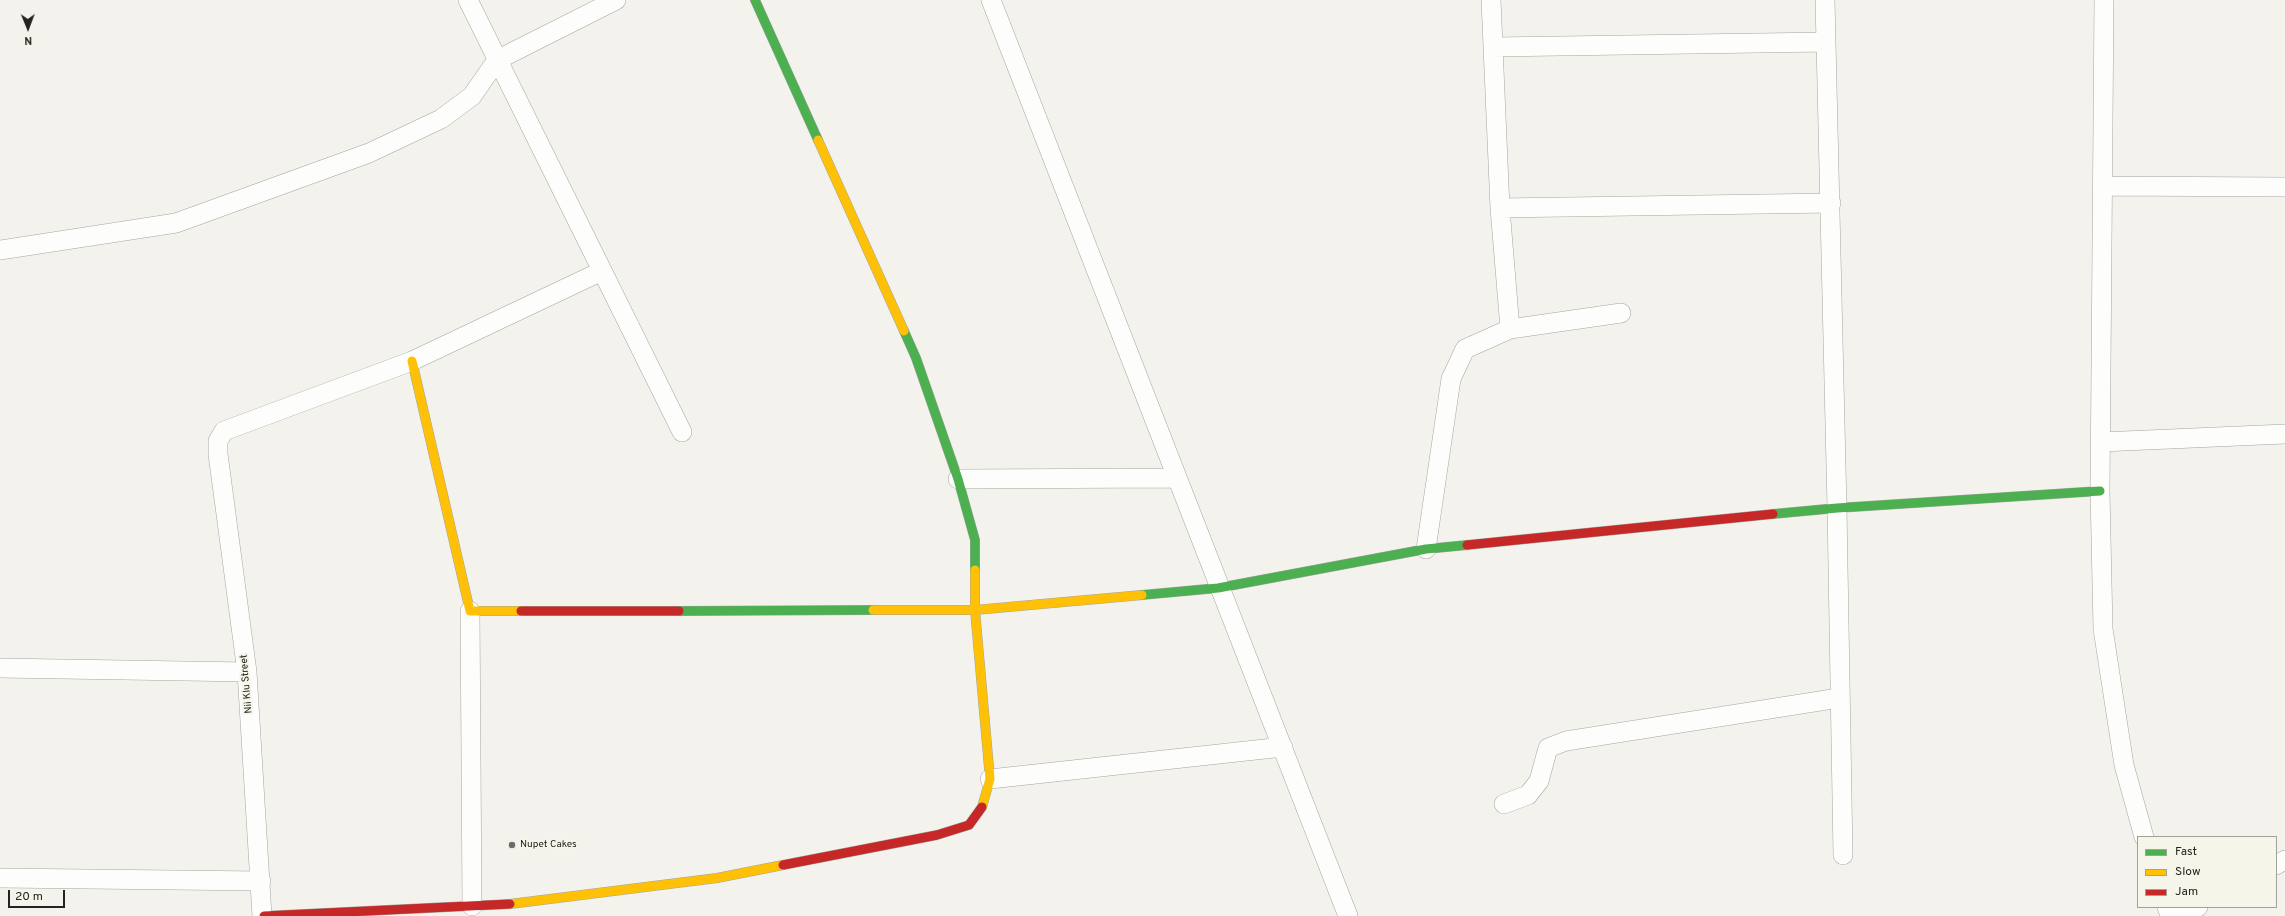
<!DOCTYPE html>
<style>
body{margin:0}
#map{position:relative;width:2285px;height:916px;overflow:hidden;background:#f3f2ec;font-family:Overpass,sans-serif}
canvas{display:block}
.legend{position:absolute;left:2137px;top:836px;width:140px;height:72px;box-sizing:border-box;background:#f6f5e9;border:1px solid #a2a198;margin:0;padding:5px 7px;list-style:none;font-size:12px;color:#24231f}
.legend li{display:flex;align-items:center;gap:8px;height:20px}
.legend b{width:20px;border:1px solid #a2a198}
.north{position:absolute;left:8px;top:8px;width:40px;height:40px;-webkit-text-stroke:3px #f6f5e9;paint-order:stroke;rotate:179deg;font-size:11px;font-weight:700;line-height:16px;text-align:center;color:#24231f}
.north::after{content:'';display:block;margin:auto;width:14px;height:18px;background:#24231f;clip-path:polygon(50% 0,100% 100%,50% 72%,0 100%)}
.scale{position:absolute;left:8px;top:890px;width:57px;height:18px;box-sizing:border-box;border:2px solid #24231f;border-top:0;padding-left:5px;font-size:12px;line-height:14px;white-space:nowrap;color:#24231f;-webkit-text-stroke:3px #f6f5e9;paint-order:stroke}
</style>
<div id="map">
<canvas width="2285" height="916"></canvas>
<ul class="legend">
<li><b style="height:5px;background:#4caf50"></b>Fast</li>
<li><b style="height:5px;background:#ffc107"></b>Slow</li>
<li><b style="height:5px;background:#c62828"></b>Jam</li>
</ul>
<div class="north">N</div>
<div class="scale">20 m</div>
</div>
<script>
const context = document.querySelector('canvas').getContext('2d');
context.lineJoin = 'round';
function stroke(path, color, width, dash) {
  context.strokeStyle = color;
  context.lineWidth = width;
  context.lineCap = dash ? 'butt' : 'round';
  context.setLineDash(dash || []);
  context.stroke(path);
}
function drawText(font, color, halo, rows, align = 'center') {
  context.font = font + ' Overpass,sans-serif';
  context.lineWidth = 4;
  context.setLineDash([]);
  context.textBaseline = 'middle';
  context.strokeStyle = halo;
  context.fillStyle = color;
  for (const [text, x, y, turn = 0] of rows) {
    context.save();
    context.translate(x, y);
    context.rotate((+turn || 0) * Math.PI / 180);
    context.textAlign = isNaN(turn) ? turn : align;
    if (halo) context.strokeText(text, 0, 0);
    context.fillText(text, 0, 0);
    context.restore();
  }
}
const street = new Path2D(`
 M 468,0 L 682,432
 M 991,0 L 1348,916
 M 1491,0 L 1500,208 L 1510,329
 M 1825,0 L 1837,508 L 1843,855
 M 2104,0 L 2100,491 L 2103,629 L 2124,765 L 2144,837
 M 1494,47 L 1825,42
 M 2103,186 L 2285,187
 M 1500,208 L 1831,203
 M 0,250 L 176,223 L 369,153 L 441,119 L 472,96 L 497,60 L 616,0
 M 2101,442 L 2285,434
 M 958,479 L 1176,478
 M 1426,549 L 1451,379 L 1465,349 L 1510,329 L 1621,313
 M 470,611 L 472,906
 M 0,668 L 247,672
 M 990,779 L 1283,747
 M 1504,804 L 1528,795 L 1539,781 L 1548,748 L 1566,741 L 1839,698
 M 2276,865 L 2285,860
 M 0,878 L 261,881
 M 2167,907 L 2170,916
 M 262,916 L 247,672 L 218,454 L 218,441 L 224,431 L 412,361 L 602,271
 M 2182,916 L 2198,907`);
const fast = new Path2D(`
 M 755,0 L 818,140
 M 904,331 L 916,358 L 958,479 L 975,540 L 975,570
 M 1773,514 L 1837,508 L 2100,491
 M 1142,595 L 1218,588 L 1426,549 L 1467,545
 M 679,611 L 873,610`);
const slow = new Path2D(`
 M 818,140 L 904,331
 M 412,361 L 470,611 L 521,611
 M 975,570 L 975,610 L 990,779 L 982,807
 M 873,610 L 975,610 L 1142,595
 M 510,904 L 717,878 L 783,865`);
const jam = new Path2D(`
 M 1467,545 L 1773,514
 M 521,611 L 679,611
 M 783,865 L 937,835 L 969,825 L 982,807
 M 264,916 L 510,904`);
const markers = [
 [512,845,4,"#6c6b67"]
];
const streetNames = [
 ["Nii Klu Street",247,684,-95]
];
const poiNames = [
 ["Nupet Cakes",520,845]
];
stroke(street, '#a5a5a1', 20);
stroke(fast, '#a5a5a1', 10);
stroke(slow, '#a5a5a1', 10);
stroke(jam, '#a5a5a1', 10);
stroke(street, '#fdfdfc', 19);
stroke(fast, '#4caf50', 9);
stroke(slow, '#ffc107', 9);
stroke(jam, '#c62828', 9);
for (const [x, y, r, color] of markers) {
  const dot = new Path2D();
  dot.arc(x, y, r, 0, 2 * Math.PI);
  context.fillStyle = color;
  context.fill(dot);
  stroke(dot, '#f6f5e9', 1.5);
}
drawText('10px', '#24231f', '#f6f5e9', streetNames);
drawText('10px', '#24231f', '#f6f5e9', poiNames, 'left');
</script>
